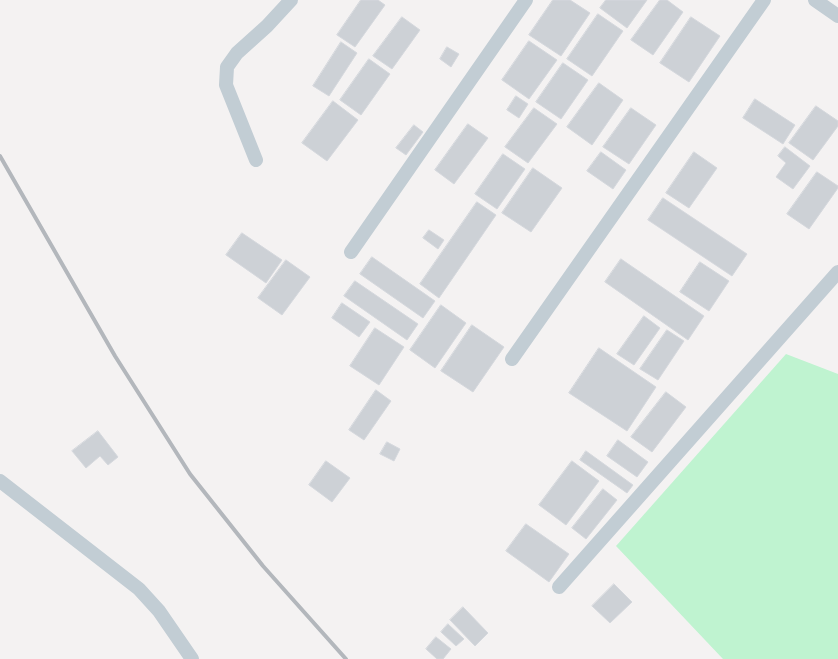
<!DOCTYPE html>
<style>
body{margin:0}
canvas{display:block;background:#f4f2f2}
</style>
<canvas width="838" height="659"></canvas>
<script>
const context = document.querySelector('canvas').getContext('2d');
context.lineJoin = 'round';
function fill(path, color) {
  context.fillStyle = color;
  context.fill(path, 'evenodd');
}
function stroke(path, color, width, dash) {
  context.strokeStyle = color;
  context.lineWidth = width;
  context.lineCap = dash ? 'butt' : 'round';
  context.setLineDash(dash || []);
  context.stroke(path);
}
const green = new Path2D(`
 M 786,354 L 838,374 L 838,659 L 723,659 L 616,546 Z`);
const building = new Path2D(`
 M 361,0 L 378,0 L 385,5 L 355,47 L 337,35 Z
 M 553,0 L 570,0 L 590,13 L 561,56 L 529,35 Z
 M 606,0 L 647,0 L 627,28 L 600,8 Z
 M 660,0 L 667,0 L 683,12 L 653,55 L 631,40 Z
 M 598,14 L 623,31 L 592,76 L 567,59 Z
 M 402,17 L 420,30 L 392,69 L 373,56 Z
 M 691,17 L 720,36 L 689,82 L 660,63 Z
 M 529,41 L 557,60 L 529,99 L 502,80 Z
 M 341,42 L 357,53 L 329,96 L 313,86 Z
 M 447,47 L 459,54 L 451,67 L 440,59 Z
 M 369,59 L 390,74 L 361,115 L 340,100 Z
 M 563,63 L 588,80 L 561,119 L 536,102 Z
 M 599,83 L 623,100 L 592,145 L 567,127 Z
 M 516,96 L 528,104 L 519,118 L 507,110 Z
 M 755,99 L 795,125 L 783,144 L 743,118 Z
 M 333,101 L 358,120 L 327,161 L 302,143 Z
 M 816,106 L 838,121 L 838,126 L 813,160 L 789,143 Z
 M 534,108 L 557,124 L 528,163 L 505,147 Z
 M 631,108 L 656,125 L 629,164 L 603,147 Z
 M 468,124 L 488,138 L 454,184 L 435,170 Z
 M 414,125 L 423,132 L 406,155 L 396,148 Z
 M 785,147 L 810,166 L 793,189 L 776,177 L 786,163 L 778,156 Z
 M 601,152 L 626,170 L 613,189 L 587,171 Z
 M 694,152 L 717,168 L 689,208 L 666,193 Z
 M 503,154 L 525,169 L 497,209 L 475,194 Z
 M 533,168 L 562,188 L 531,232 L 502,213 Z
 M 817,172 L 838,186 L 838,188 L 809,229 L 787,214 Z
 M 663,198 L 747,254 L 732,276 L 648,220 Z
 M 477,202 L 496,215 L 439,298 L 420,284 Z
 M 429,230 L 444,240 L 438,249 L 423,238 Z
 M 242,233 L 282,260 L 266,283 L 226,255 Z
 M 372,257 L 435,301 L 423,318 L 360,274 Z
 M 621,259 L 704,316 L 688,340 L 605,282 Z
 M 286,260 L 310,277 L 282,315 L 258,298 Z
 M 700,262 L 729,281 L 709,311 L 680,292 Z
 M 355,281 L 418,324 L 407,340 L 344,296 Z
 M 342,303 L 370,322 L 359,337 L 332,318 Z
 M 441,305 L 466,323 L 435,368 L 410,350 Z
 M 644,316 L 660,328 L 634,365 L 617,354 Z
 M 472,325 L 504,347 L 473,392 L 441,371 Z
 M 375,328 L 404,347 L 379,385 L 350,366 Z
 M 667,330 L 684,341 L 658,380 L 640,369 Z
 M 599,348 L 656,387 L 627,431 L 569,393 Z
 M 376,390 L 391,401 L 364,440 L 349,430 Z
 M 666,392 L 686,407 L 652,452 L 631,437 Z
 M 98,431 L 118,457 L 108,465 L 100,456 L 86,468 L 72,451 Z
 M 618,440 L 648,462 L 637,477 L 607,456 Z
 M 387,442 L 400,449 L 394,461 L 380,454 Z
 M 586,451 L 633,485 L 627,493 L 580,460 Z
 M 326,461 L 350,478 L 332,502 L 309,485 Z
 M 572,461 L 599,481 L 566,525 L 539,505 Z
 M 603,489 L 617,500 L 586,539 L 572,528 Z
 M 526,524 L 569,554 L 549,582 L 506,551 Z
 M 614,584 L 632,602 L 610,623 L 592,606 Z
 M 463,607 L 488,633 L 475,646 L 450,620 Z
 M 448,624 L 464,639 L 456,646 L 441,632 Z
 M 436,637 L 451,649 L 443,659 L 437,659 L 426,649 Z`);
const street = new Path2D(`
 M 815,0 L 838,16
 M 256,160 L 226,85 L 227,67 L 237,53 L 267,26 L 291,0
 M 351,252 L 526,0
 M 512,359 L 764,0
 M 0,481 L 139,589 L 159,611 L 192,659
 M 559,587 L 838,272`);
const rail = new Path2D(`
 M 0,156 L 115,356 L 190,474 L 263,566 L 346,659`);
fill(green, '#bff3d0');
fill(building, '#cdd1d6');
stroke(building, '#d5d8dd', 1);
stroke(street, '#c2cdd4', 14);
stroke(rail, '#b3b7bc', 4);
</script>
